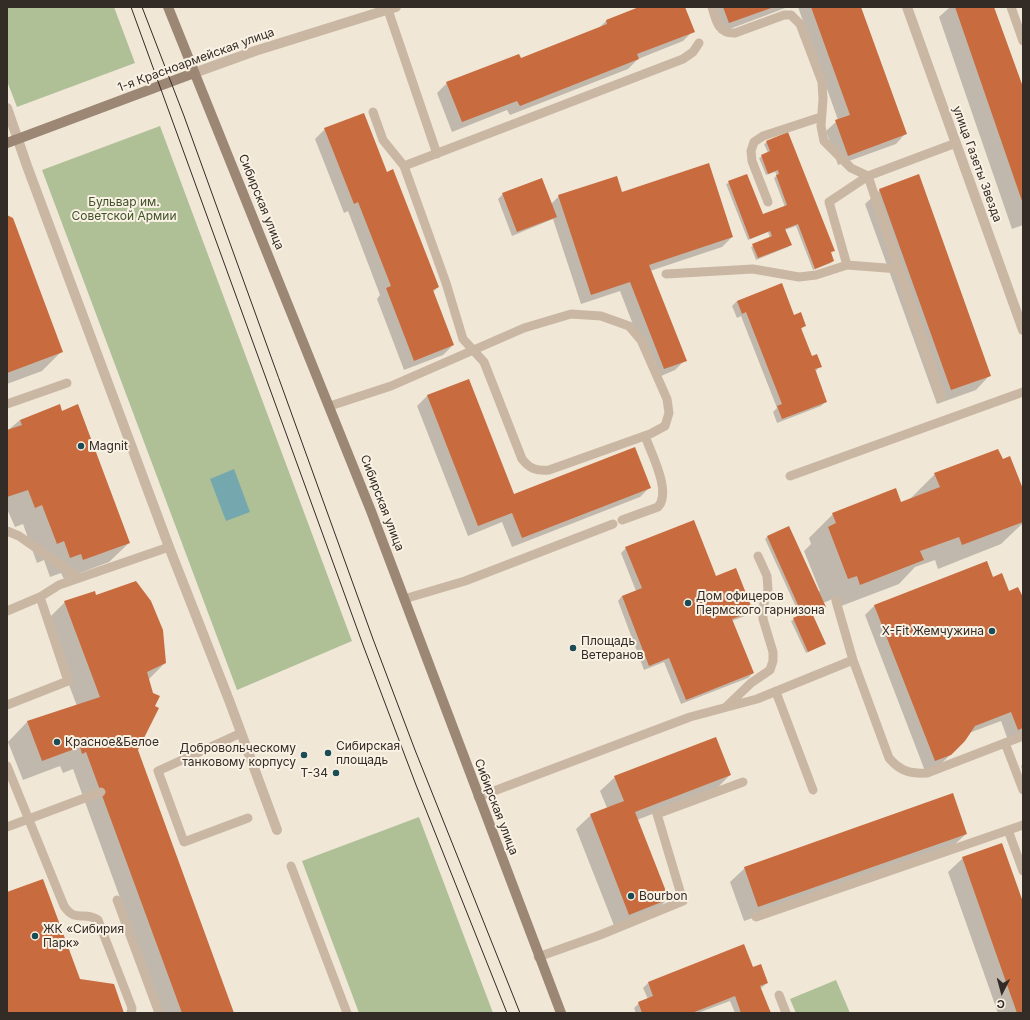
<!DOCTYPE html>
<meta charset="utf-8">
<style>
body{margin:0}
#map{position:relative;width:1030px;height:1020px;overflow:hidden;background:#f1e7d7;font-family:Inter,sans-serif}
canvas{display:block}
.frame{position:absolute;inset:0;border:8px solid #332b25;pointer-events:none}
.north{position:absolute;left:982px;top:972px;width:40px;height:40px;-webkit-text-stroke:3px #f9f1e3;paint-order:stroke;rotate:186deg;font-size:11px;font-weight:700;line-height:16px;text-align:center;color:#332b25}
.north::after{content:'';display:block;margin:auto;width:14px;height:18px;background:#332b25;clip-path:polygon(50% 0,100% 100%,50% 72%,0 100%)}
</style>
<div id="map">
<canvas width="1030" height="1020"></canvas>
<div class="frame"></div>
<div class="north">С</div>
</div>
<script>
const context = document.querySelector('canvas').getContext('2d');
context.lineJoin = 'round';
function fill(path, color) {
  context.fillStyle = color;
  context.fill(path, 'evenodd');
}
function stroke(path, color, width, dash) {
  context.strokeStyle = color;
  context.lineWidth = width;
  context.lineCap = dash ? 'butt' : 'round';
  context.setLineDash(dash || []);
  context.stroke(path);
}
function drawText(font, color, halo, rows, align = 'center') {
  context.font = font + ' Inter,sans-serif';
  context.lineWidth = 4;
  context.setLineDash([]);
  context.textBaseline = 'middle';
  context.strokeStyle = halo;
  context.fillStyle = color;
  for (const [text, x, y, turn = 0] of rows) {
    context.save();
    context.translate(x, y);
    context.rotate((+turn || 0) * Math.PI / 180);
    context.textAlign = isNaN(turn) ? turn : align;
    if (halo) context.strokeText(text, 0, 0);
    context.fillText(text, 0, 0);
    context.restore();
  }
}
const green = new Path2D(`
 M 7,7 L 114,7 L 135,63 L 17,107 L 7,81 Z
 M 160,126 L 352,641 L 237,690 L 42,170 Z
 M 419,817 L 493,1013 L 359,1013 L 302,861 Z
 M 836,980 L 850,1013 L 796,1013 L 790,999 Z`);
const water = new Path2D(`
 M 234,469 L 250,512 L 226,521 L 210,479 Z`);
const shadow = new Path2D(`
 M 642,7 L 684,7 L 693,31 L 683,41 L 638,59 L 628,69 L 510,115 L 507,110 L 452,132 L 437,93 L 447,83 L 520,59 L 598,29 L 606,21 Z
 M 710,7 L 788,7 L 719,33 Z
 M 798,7 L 860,7 L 905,134 L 896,144 L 838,165 L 826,131 L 838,120 Z
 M 950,7 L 993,7 L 1023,90 L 1023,225 L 1012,229 L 939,17 Z
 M 325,129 L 386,173 L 438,287 L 433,292 L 453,345 L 443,355 L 404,370 L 377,299 L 380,295 L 348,211 L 344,213 L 315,139 Z
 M 767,142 L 834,250 L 830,253 L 833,261 L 831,263 L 813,270 L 796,226 L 785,230 L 791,245 L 788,247 L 756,260 L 751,247 L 770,238 L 768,232 L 748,240 L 726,184 L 747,175 L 762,216 L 785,207 L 774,178 L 777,175 L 775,172 L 766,175 L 759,158 L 768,153 L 764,144 Z
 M 880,190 L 990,375 L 976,390 L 937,404 L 865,204 Z
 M 621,193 L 732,237 L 722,247 L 650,271 L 685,360 L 675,370 L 654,379 L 620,291 L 581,304 L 553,219 L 512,236 L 498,199 L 503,194 L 551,204 L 559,196 Z
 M 7,216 L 61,352 L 42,371 L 7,384 Z
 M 781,284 L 793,316 L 805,325 L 801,329 L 811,357 L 820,366 L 816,371 L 826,401 L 821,406 L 777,423 L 773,412 L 777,408 L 741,316 L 737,318 L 732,306 L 737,301 Z
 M 468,380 L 513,495 L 650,487 L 640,497 L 512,547 L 502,522 L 468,536 L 417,406 L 427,396 Z
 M 61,412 L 129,543 L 109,562 L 64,579 L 61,573 L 50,577 L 44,560 L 37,563 L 23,524 L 15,527 L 7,509 L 7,431 L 20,420 Z
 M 1002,461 L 1023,492 L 1023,523 L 1001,544 L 938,569 L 935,560 L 915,567 L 899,584 L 836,608 L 833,599 L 823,603 L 825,606 L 823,609 L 811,614 L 825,644 L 806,653 L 791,621 L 800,616 L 765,539 L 767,537 L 789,527 L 818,592 L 820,591 L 804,551 L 811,544 L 809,538 L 833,514 L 901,503 L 911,498 L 935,474 Z
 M 626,548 L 715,577 L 752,610 L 747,615 L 732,621 L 753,673 L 748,678 L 681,704 L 664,662 L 644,670 L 618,601 L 622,596 L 636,591 L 621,553 Z
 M 993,578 L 1008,593 L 1023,598 L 1023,734 L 1008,740 L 1001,721 L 969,733 L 964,741 L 940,765 L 925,771 L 865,615 L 875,605 Z
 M 96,596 L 165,663 L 148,680 L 137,750 L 233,1013 L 162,1013 L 73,769 L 63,773 L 60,766 L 23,780 L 8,742 L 27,722 L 77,706 L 45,622 L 65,602 Z
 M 1023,764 L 1023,772 L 1021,766 Z
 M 730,775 L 716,789 L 637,820 L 668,899 L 653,913 L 615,928 L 576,829 L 591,815 L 607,808 L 600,791 L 615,777 Z
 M 966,834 L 951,848 L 744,921 L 730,882 L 745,868 Z
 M 1001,844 L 1023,905 L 1023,1013 L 998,1013 L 948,872 L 963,858 Z
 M 743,945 L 752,969 L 767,983 L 760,989 L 770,1013 L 735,1013 L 730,1001 L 698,1013 L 636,1013 L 634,1008 L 639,1003 L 648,999 L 643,988 L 648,983 Z`);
const building = new Path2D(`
 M 639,7 L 685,7 L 695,32 L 637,54 L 639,59 L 520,106 L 517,101 L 462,122 L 446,82 L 519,54 L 521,58 L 607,24 L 606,20 Z
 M 723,7 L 774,7 L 729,23 Z
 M 811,7 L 861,7 L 907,134 L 848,156 L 835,120 L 850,115 Z
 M 955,7 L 994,7 L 1023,87 L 1023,204 Z
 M 364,113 L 387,172 L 393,169 L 439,287 L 433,290 L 454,345 L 414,361 L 386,288 L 391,286 L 358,202 L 354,204 L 324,128 Z
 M 788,132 L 835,251 L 831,252 L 834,261 L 815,269 L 798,224 L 785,229 L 792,245 L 758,258 L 752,244 L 772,236 L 770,231 L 750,239 L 728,181 L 747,174 L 763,214 L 787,205 L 776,175 L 779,174 L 778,170 L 768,174 L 761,155 L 770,151 L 766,141 Z
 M 709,163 L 733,237 L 649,265 L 687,361 L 664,369 L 630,282 L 591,295 L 558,195 L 617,176 L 622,192 Z
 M 919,174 L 991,376 L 951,390 L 879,189 Z
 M 542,178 L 557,217 L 517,232 L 502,193 Z
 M 7,215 L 13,218 L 63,352 L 7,373 Z
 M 782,283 L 794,315 L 801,312 L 806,326 L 801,328 L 812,356 L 817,354 L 822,367 L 815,369 L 827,402 L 782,419 L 777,406 L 782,404 L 746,312 L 742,314 L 737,301 Z
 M 469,379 L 514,494 L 635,447 L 651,488 L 522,538 L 512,513 L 478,526 L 427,395 Z
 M 60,404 L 62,411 L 78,404 L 130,543 L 83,560 L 81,554 L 70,558 L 64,541 L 57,544 L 42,505 L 35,508 L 28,490 L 7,497 L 7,430 L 22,425 L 20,420 Z
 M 998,449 L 1003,459 L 1010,456 L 1023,489 L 1023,522 L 962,545 L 959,537 L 920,551 L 924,560 L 860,585 L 857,576 L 848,579 L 828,527 L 836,523 L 832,513 L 896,488 L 901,502 L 940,487 L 934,473 Z
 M 694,520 L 716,576 L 736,568 L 753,611 L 732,619 L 754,673 L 686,700 L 669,658 L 649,666 L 622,596 L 642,588 L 625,547 Z
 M 789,526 L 826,607 L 812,613 L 826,644 L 808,652 L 793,618 L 802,614 L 767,536 Z
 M 987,561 L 993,577 L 1002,573 L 1009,591 L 1018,587 L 1023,597 L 1023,728 L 1018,730 L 1011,712 L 975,726 L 965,741 L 951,755 L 935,761 L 874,605 Z
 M 136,581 L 151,601 L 163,630 L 166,663 L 147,672 L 153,693 L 160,696 L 155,706 L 159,708 L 138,750 L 234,1013 L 182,1013 L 86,752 L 82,754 L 80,747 L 42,761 L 27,721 L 100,697 L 64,601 L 95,591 L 96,595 Z
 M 716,737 L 731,775 L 635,812 L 669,899 L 629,915 L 590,814 L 624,801 L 614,776 Z
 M 953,793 L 967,834 L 758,907 L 744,867 Z
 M 1002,843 L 1023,902 L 1022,1013 L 1017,1013 L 962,857 Z
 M 43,879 L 80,979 L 114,984 L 124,1013 L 7,1013 L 7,892 Z
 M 744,944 L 753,967 L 761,964 L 768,983 L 760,986 L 771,1013 L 741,1013 L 735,996 L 692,1013 L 642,1013 L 638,1002 L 653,996 L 648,982 Z`);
const lane = new Path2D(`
 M 712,7 C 716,20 718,34 735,33 L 784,15 L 791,15 L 800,24 L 822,82 L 823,99 L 821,126 L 824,141 L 851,168 L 868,176 L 956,143
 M 1011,7 L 1023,41
 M 388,10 L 437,154
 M 404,166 L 683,59 L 693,52 L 699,43
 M 768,202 L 752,161 L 751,151 L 754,142 L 763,136 L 821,117
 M 847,265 L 829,202 L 868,176 L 941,397
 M 666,274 L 753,269 L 799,277 L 816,275 L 847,265 L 899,269
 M 7,404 L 67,383
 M 330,406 L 391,386 L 524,328 L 571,314 L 601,316 L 629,326 L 641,340 L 667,399 L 669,413 L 665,426 L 650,434 L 549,470 C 536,471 530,469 522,459 L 484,362 L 463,339 L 446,283 L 404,166 L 383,140 L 373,112
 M 790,476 L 1023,392
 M 622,520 L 658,507 C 672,492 651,453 645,436
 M 7,531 L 19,536 L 79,578
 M 404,599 L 465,581 L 613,524
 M 836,601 L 853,660 L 889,758 C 900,771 910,774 927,773 L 1023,736
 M 7,611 L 40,597 L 59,585 L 169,547
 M 776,692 L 813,790
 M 7,705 L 68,681 L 40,597
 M 726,707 L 751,683 L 770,670 L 773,661 L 773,652 L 763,619 L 763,607 L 768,590 L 767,576 L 758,556
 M 241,733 L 158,771 L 184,842 L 248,818
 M 1005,743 L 1023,790
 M 7,766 L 64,906 C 76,924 84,910 98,920 L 132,1008 L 131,1013
 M 478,797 L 690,717 L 757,699 L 853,660
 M 7,827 L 101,792
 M 1008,830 L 1023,871
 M 291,866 L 347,1013
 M 117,900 L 159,1013
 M 756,917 L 1023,825
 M 538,957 L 600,935 L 683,901 L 657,814 L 743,782
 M 779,995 L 786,1013`);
const street = new Path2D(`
 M 907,7 L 1023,330
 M 194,73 L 255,51 L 396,7
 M 7,108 L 27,166 L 169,547 L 229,700 L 277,830`);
const secondary = new Path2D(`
 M 168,7 L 371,511 L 561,1013
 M 7,143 L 194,73`);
const tram = new Path2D(`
 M 131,7 L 363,645 L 416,785 L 507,1013
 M 142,7 L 184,116 L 373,639 L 415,750 L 520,1013`);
const markers = [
 [81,446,4,"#1a4c55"],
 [688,603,4,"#1a4c55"],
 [992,631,4,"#1a4c55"],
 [573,648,4,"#1a4c55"],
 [57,742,4,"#1a4c55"],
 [328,753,4,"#1a4c55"],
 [304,755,4,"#1a4c55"],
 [336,773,4,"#1a4c55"],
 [631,896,4,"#1a4c55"],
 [35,936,4,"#1a4c55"]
];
const streetNames = [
 ["1-я Красноармейская улица",196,60,-20],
 ["улица Газеты Звезда",977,164,70],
 ["Сибирская улица",261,202,68],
 ["Сибирская улица",382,503,69],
 ["Сибирская улица",496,807,69]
];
const parkNames = [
 ["Бульвар им.",124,202],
 ["Советской Армии",124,216]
];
const poiNames = [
 ["Magnit",89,446],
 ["Дом офицеров",696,596],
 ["Пермского гарнизона",696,610],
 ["X-Fit Жемчужина",984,631,"right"],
 ["Площадь",581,641],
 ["Ветеранов",581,655],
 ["Красное&Белое",65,742],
 ["Сибирская",336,746],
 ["площадь",336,760],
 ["Добровольческому",296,748,"right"],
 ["танковому корпусу",296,762,"right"],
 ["T-34",328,773,"right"],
 ["Bourbon",639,896],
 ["ЖК «Сибирия",43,929],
 ["Парк»",43,943]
];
fill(green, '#afc097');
fill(water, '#75a7ae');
fill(shadow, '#0003');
fill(building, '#c86b3e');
stroke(lane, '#c9b7a3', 9);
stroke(street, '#c9b7a3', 10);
stroke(secondary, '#9c8674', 10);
stroke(tram, '#332b25', 1);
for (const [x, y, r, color] of markers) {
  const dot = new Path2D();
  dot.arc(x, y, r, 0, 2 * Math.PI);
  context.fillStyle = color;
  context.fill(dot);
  stroke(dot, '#f9f1e3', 1.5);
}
drawText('12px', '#332b25', '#f9f1e3', streetNames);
drawText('12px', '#3f5229', '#f9f1e3', parkNames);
drawText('12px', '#332b25', '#f9f1e3', poiNames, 'left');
</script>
